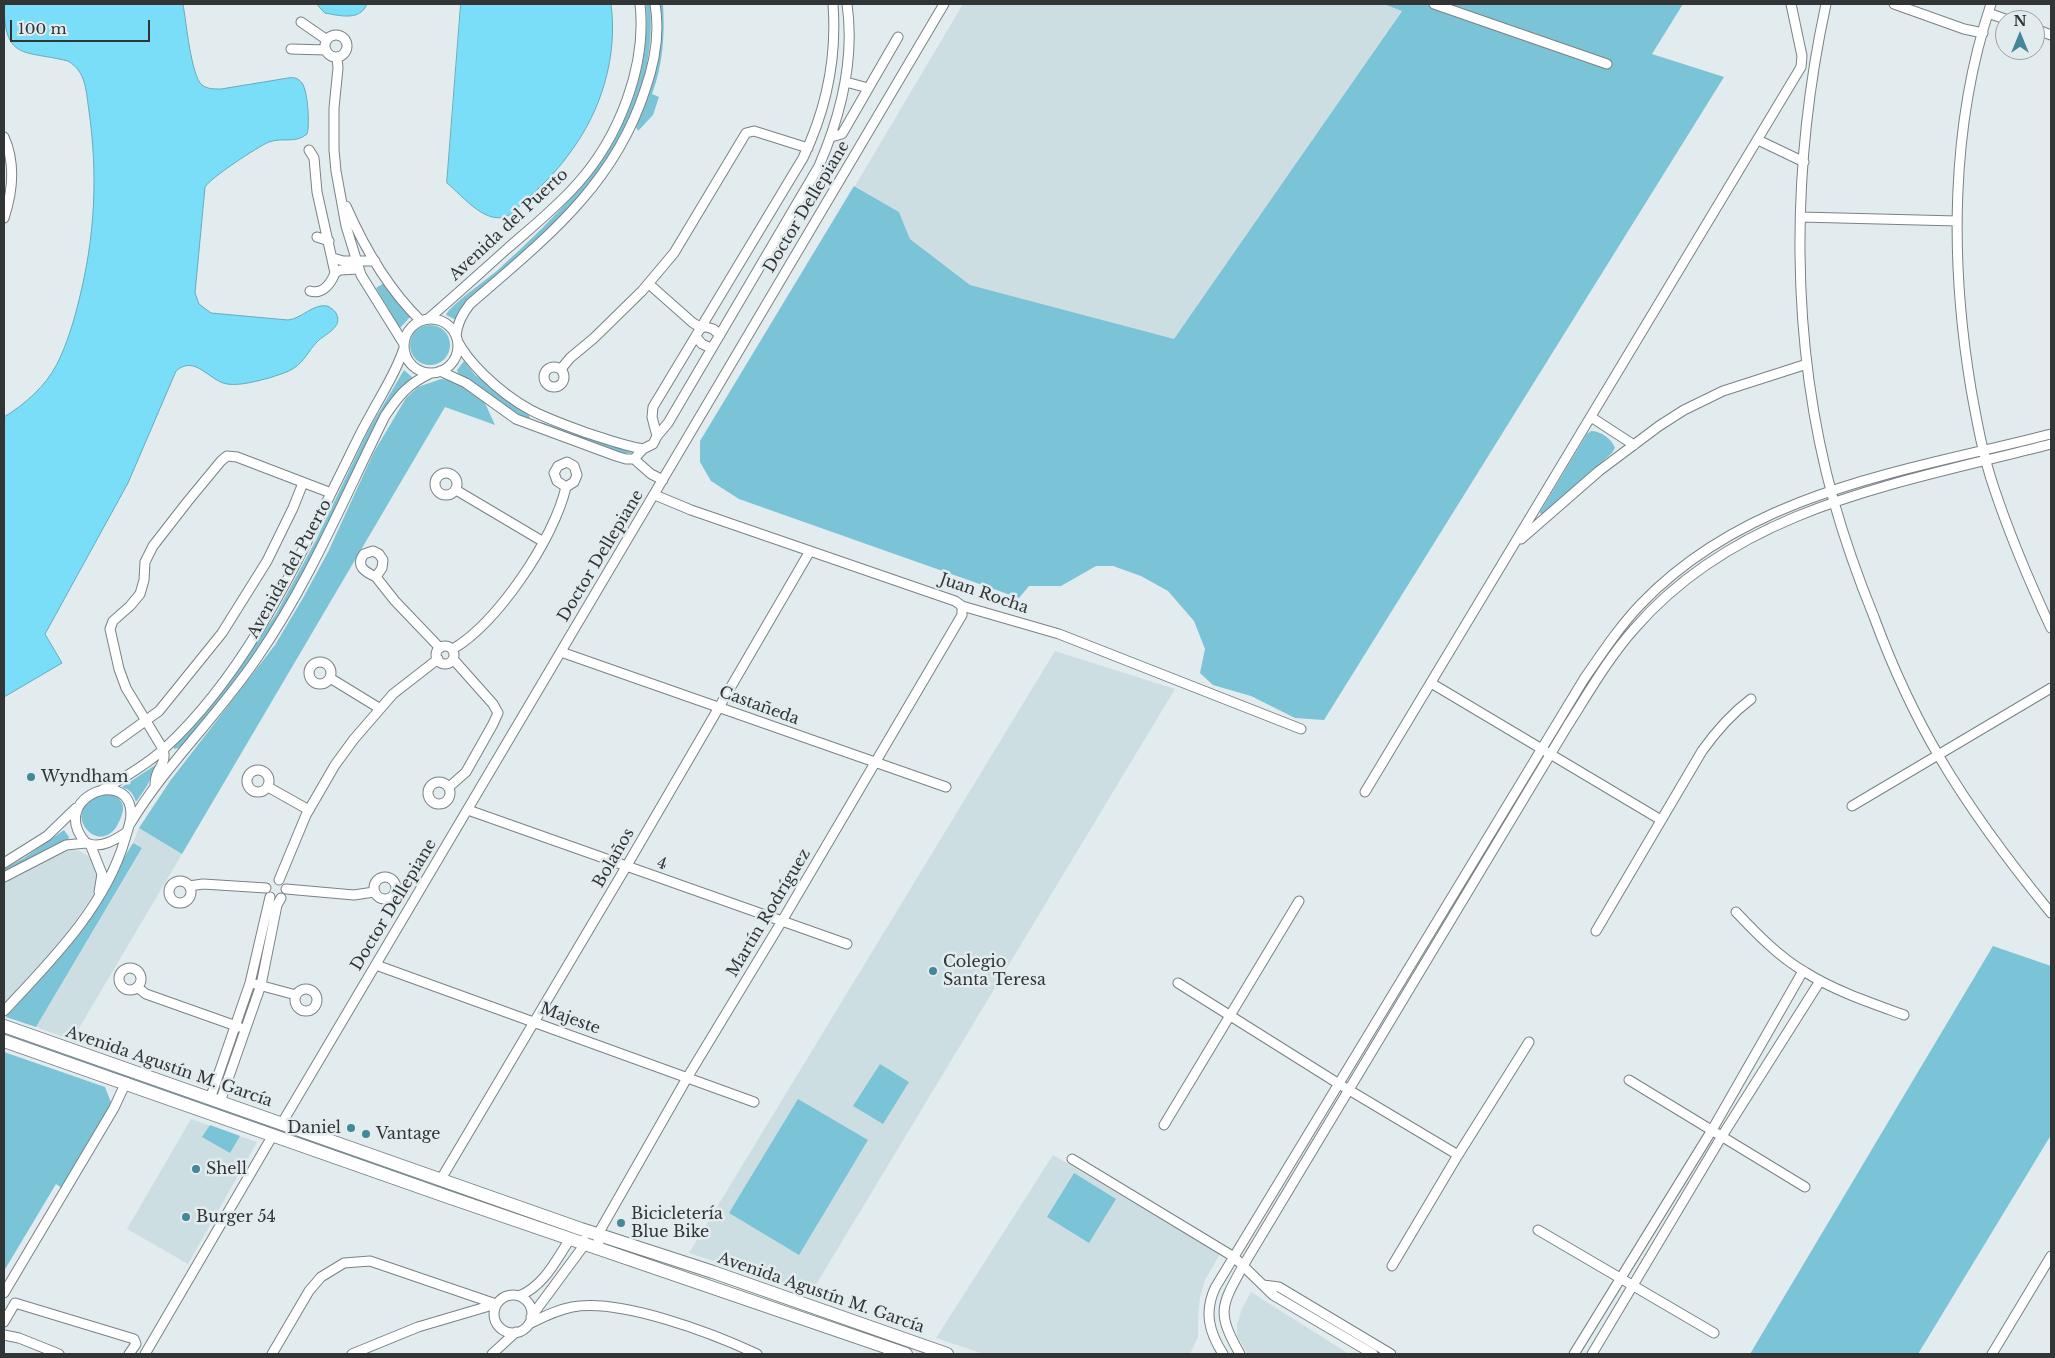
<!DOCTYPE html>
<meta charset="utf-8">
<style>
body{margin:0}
#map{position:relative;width:2055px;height:1358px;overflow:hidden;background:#e2ebee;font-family:"Libre Baskerville",serif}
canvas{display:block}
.frame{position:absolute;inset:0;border:5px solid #313536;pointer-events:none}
.north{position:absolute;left:1995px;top:10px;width:50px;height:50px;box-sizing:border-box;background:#e2ebee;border:1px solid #9ba2a4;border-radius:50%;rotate:0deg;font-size:14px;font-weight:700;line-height:20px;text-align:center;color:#313536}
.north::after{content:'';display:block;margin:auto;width:18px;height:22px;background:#448797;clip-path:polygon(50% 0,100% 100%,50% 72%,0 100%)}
.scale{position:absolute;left:10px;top:20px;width:140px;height:22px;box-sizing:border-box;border:2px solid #313536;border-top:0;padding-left:6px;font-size:15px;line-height:18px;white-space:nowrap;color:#313536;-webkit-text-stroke:4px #e2ebee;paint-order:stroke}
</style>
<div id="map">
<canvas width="2055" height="1358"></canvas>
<div class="frame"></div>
<div class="north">N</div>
<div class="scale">100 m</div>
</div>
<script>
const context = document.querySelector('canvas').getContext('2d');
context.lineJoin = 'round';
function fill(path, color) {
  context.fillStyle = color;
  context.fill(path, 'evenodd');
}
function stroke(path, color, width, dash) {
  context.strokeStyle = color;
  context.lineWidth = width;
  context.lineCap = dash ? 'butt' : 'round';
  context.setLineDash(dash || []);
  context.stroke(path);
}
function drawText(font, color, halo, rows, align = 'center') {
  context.font = font + ' "Libre Baskerville",serif';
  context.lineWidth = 5;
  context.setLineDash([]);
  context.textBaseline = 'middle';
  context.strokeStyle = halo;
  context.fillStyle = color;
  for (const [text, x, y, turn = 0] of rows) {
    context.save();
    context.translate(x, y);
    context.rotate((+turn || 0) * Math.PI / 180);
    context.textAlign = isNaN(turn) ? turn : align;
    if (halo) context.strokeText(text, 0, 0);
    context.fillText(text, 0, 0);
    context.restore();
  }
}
const built = new Path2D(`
 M 963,4 L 1384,4 L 1402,10 L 1175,340 L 970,285 L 910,239 L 899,212 L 855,186 Z
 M 1055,651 L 1175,689 L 811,1293 L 689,1253 Z
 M 139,828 L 182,854 L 72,1040 L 36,1027 L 142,849 L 133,843 Z
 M 72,850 L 80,851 L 94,860 L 99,874 L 93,895 L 60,944 L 4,1004 L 4,883 L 64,851 Z
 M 191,1119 L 257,1142 L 188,1264 L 127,1229 Z
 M 1053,1155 L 1220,1254 L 1205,1280 L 1200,1297 L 1198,1317 L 1198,1337 L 1190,1354 L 984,1354 L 936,1338 Z
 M 1251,1292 L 1349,1354 L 1248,1354 L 1237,1336 L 1237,1324 L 1242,1309 Z`);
const green = new Path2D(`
 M 646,4 L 650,4 C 656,67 631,132 593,182 C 577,203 557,221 538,240 C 511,266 483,293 456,320 L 446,315 C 450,305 488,279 499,269 C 580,195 653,122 646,4 Z
 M 659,4 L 663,4 C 665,34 663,65 652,94 L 659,97 L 653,115 L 638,131 L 636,127 C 653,85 664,49 659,4 Z
 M 1384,4 L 1683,4 L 1652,54 L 1724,77 L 1324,720 L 1295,718 L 1251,696 L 1213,685 L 1200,673 L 1205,649 L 1194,621 L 1168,591 L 1141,576 L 1113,566 L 1096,566 L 1061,586 L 1029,586 L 1019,598 L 739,499 L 711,481 L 700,462 L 700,441 L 854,186 L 899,212 L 910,239 L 970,285 L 1174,339 L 1402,11 Z
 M 384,283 L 410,317 L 400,328 L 376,288 Z
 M410 345a20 20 0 1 1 40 0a20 20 0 1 1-40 0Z
 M 464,361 L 475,375 L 528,413 L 530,418 L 529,419 L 522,418 L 458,373 L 457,370 Z
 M 404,370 L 413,378 L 401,388 L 389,404 L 301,579 L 264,641 L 218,703 L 190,736 L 179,748 L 174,749 L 174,745 L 233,676 L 276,614 L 316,540 L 368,431 Z
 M 441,379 L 457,381 L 484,401 L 495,425 L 445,407 L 182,854 L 139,828 L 170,781 L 275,645 L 303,598 L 328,552 L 374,452 L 406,398 L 418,387 Z
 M 541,422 L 631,452 L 632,453 L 622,453 L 544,426 L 540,425 Z
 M 1591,431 C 1601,431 1612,439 1615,448 L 1612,453 L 1541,515 L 1540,512 L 1587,434 Z
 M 157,764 L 147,786 L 136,802 C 133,793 130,790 122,787 Z
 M 109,794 C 119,796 126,804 122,814 C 105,871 48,803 109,794 Z
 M 64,830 L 69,837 L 68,841 L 56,844 L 4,872 L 4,869 L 24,858 Z
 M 133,843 L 142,848 L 36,1027 L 6,1017 L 72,941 Z
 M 1993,946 L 2051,966 L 2051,1135 L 1918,1354 L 1750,1354 Z
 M 4,1033 L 578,1233 L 579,1238 L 4,1037 Z
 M 4,1052 L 105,1087 L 112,1105 L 62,1188 L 56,1184 L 4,1271 Z
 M 880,1064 L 909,1082 L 883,1124 L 853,1106 Z
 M 798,1099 L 868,1140 L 799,1255 L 729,1213 Z
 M 210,1125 L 240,1136 L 230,1153 L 202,1137 Z
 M 1074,1173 L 1116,1199 L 1089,1243 L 1047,1217 Z`);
const water = new Path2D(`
 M 4,4 L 183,4 C 186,20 191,76 202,85 C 207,89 214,89 221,89 L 288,78 C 294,77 298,78 302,83 C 308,91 310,126 307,134 C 295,144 283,137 269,142 C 259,146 210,178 205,187 L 195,293 L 199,304 L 211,313 L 288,320 C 301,319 314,303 327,306 C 330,307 334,310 336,313 C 344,328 324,334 317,342 C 309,350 304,362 294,368 C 287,373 277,375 269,378 C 257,381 240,386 227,384 C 209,381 195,354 176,371 L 128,483 L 45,634 L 62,663 L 4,697 L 4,417 C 25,404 45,387 57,364 C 67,344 74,321 79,300 C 95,237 98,175 89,111 C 86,93 87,72 68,61 C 24,50 4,61 4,4 Z
 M 317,4 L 367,4 C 360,21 341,16 325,13 Z
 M 461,4 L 611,4 C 618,57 601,112 569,154 C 553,177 531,195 511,214 C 488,229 463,196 447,183 Z`);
const street = new Path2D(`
 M 1434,4 L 1607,64
 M 1826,4 C 1791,166 1789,341 1834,502 C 1845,541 1859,580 1874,617 C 1892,666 1914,714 1940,758 C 1973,814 2010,863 2051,913
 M 1894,4 L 1964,29 L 1983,33
 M 1991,4 C 1950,126 1950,263 1971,389 C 1977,422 1983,456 1994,488 C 2010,536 2030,583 2051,628
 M 1988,13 L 2008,20
 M 301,22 L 327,40
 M 2035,29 L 2051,35
 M325 46a11 11 0 1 1 22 0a11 11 0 1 1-22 0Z
 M 291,49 L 326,50
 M 337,57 L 338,68 L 334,108 L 334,150 L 336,171 L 346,226 L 361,275 L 404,344
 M 846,82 L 868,88
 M 4,137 C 16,164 13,191 4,218
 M 831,137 L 842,134 L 898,37
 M 1758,140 L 1804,162
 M 309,150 L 314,158 L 317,192 L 335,273 C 331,283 323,295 310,291
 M 346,206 C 364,247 388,289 421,321
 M 1801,217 L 1957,221
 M 317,237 L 329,241
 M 333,258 L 343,261 L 375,261
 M 335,273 L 340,270 L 358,269
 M 649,284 L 693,323 L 702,328
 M 428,319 C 455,296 481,272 508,248 C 532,227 557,207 578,183 C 619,137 647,66 640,4
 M404 346a27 27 0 1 1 54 0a27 27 0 1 1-54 0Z
 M 703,326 L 713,329 L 720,335
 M 456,336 C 457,324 462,314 470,304 C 544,240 614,186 645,90 C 655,62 660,33 655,4
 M 696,337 L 702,344 L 711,348
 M 458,342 C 464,354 474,365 484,375 C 519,409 543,417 587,433 C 606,439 624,446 643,449
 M544 377a10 10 0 1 1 20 0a10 10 0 1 1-20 0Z
 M 561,369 L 570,358 L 594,338 L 642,291 L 674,253 L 746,133 L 754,131 L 808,148
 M 440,371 L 466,383 L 516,419 L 616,456 L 626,459 L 634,459 L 643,449 L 653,444 L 657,436 L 668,423 L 819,166 C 841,115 855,60 847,4
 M 1591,417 L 1634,445
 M 657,436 L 652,417 L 653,407 L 803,158 C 826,110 837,57 833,4
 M 634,459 L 651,474 L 663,480
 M 567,462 L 574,466 L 577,475 L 574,482 L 566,487 L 557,481 L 554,473 L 558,466 Z
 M435 484a11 11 0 1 1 22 0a11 11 0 1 1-22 0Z
 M 456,490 L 542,541
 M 655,495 L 691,510 L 955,601 L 962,606 L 1059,634 L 1301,729
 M 1521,539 L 1599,471 L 1659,426 L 1684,410 L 1723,391 L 1807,364
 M 373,551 L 379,554 L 383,560 L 382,568 L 376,577 C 365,572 355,566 364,554 Z
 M 376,577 L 395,601 L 440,648
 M436 655a9 9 0 1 1 18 0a9 9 0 1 1-18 0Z
 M 453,649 C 498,622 554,539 566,487
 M 561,652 L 946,787
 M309 673a11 11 0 1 1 22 0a11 11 0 1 1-22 0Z
 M 330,678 L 379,708
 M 1431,683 L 1661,820
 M 116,742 L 159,711 L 222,633 L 267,561 L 293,508 L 303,483
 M247 781a11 11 0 1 1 22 0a11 11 0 1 1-22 0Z
 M428 793a11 11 0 1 1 22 0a11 11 0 1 1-22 0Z
 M 155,787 C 154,767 168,766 163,749 L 126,688 L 119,669 L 110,629 L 113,621 L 130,606 L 140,594 L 144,580 L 145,562 L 153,546 L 188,501 L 221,461 L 227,456 L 237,457 L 331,493
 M 268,787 L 309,810
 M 449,787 L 466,772 L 493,724 L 498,713 L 493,704 L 453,659
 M 102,790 C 124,778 146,765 165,748 C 249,670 296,563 346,463 C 354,447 361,431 370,416 C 382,393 396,373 404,348
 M 1365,792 L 1801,67 L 1802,56 L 1791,4
 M 1852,806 L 2051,688
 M 468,810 L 847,944
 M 130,824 C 166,764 218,716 257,658 C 309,583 344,498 385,416 C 399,395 408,384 431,373
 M 90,844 L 102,874 L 99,892
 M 4,863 L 47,836 L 76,808
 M374 888a11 11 0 1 1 22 0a11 11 0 1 1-22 0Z
 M 4,877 L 66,845 L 86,843
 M 279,880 L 306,815 L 335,765 L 354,739 L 393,694 L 438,659
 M169 892a11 11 0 1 1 22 0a11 11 0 1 1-22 0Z
 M 189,886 L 203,884 L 266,888
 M 286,889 L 354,895 L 374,892
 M 1736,912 C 1756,933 1779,957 1805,972 C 1835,991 1871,1003 1904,1015
 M 1596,931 L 1702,751 C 1717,730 1731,714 1751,699
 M 376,965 L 754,1102
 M119 979a11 11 0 1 1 22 0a11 11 0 1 1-22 0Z
 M 1178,983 L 1339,1084 L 1458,1155
 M 255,984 L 296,995
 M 137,987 L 146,994 L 239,1027
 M295 1000a11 11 0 1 1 22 0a11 11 0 1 1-22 0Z
 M 4,1011 C 50,962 106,906 125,839 C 128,828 133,818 130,806 C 120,769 49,801 86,843 C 101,849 115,840 127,832
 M 1629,1080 L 1805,1187
 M 210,1099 L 250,983 L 270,897
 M 220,1102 L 261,985 L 277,905 L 281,898
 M 282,1123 L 944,4
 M 1164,1125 L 1299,901
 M 1072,1159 L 1234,1257 L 1273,1295 L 1373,1354
 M 441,1179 L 626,867 L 810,551
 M 1538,1230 L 1714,1333
 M 599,1249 L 598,1234 L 687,1078 L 782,921 L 962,615 L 962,606
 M 1392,1266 L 1458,1155 L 1529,1042
 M 1263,1285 L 1279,1287 L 1391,1354
 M 4,1293 L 114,1108 L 126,1082
 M494 1314a19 19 0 1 1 38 0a19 19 0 1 1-38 0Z
 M 519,1296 C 544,1286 556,1260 570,1239
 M 531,1317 L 585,1244 L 584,1240
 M 4,1322 L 15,1303 L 134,1339 L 136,1344 L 129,1354
 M 529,1324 C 543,1317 556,1310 572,1307 C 620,1298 712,1333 757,1354
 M 4,1335 L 19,1338 L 59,1354
 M 145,1354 L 273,1135
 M 272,1354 L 309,1291 L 321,1277 L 344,1263 L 370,1261 L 496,1304
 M 352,1354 L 418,1327 L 496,1304
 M 492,1354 L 516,1332
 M 1223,1354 C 1209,1332 1204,1312 1215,1288 L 1584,679 C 1602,653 1619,627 1641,604 C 1749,491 1907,471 2051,434
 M 1240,1354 C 1216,1312 1221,1306 1243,1266 L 1568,725 C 1589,692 1609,657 1635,628 C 1741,506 1902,483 2051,444
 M 1574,1354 L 1712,1130 L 1803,971
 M 1592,1354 L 1722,1136 L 1820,981
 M 1992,1354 L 2051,1256`);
const secondary = new Path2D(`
 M 4,1026 L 581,1229 L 713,1272 L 947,1354
 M 4,1041 L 448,1197 L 906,1354`);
const markers = [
 [31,777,5,"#448797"],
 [933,971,5,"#448797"],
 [351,1128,5,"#448797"],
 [366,1134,5,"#448797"],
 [196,1169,5,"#448797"],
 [186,1217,5,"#448797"],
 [621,1223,5,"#448797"]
];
const streetNames = [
 ["Doctor Dellepiane",807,207,-59],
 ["Avenida del Puerto",509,225,-43],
 ["Doctor Dellepiane",601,556,-59],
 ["Avenida del Puerto",290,569,-61],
 ["Juan Rocha",984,594,19],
 ["Castañeda",759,706,20],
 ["Bolaños",614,858,-60],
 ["4",662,864,19],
 ["Doctor Dellepiane",394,905,-59],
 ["Martín Rodríguez",769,913,-59],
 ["Majeste",570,1019,20],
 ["Avenida Agustín M. García",169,1067,19],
 ["Avenida Agustín M. García",821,1293,19]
];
const poiNames = [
 ["Wyndham",41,777],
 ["Colegio",943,962],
 ["Santa Teresa",943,980],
 ["Daniel",341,1128,"right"],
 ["Vantage",376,1134],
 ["Shell",206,1169],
 ["Bicicletería",631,1214],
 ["Blue Bike",631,1232],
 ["Burger 54",196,1217]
];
fill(built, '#cddee3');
fill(green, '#7bc3d6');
fill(water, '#7adef8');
stroke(water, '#64abbe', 1);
stroke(street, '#7a8285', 11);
stroke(secondary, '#7a8285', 14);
stroke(street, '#fff', 9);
stroke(secondary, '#fff', 12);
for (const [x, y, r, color] of markers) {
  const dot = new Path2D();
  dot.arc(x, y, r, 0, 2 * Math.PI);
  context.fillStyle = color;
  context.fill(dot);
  stroke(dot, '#e2ebee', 2);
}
drawText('16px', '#313536', '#e2ebee', streetNames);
drawText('16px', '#313536', '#e2ebee', poiNames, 'left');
</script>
